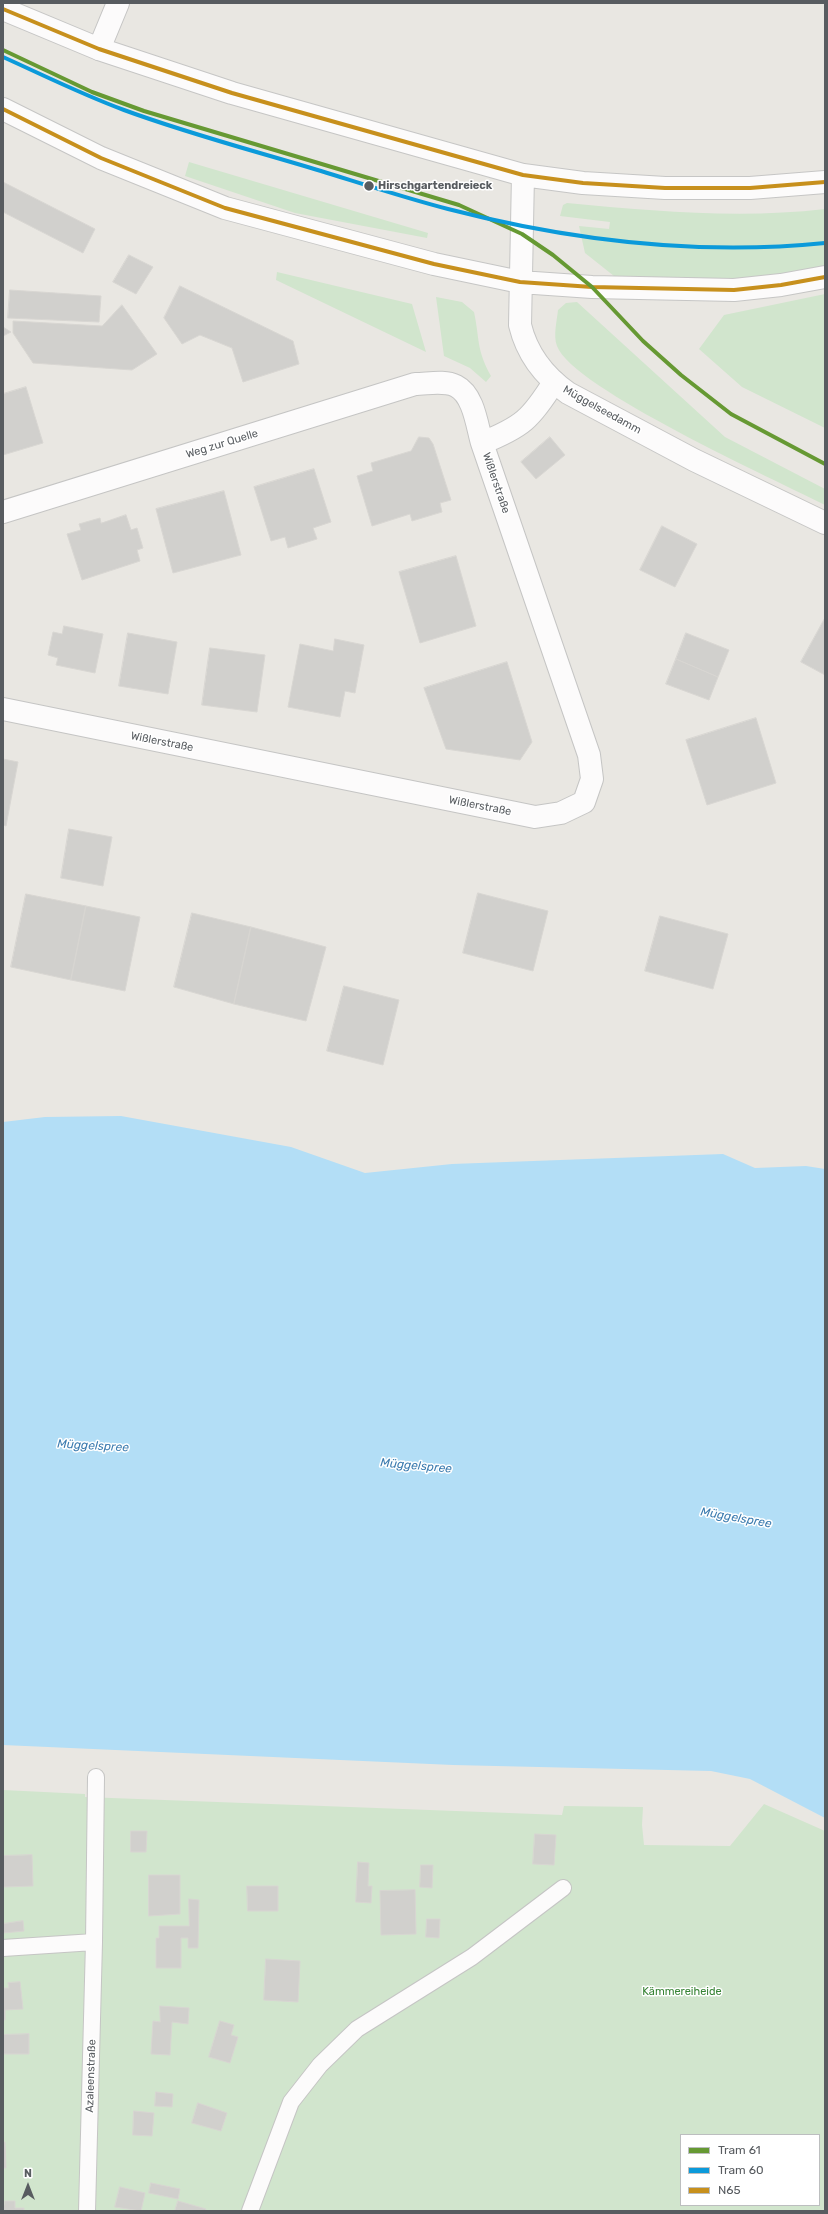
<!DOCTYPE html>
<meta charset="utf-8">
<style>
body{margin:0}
#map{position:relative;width:828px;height:2214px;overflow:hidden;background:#e9e7e2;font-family:Rubik,sans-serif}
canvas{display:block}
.frame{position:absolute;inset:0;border:4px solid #585c60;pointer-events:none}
.legend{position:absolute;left:680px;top:2134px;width:140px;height:72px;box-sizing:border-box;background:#fff;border:1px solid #bcbebf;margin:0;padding:5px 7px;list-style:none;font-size:12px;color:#585c60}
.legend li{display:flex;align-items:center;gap:8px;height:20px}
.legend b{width:20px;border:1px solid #bcbebf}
.north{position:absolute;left:8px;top:2166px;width:40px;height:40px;-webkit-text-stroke:3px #fff;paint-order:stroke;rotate:0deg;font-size:11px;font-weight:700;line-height:16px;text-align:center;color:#585c60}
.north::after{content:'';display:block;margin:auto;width:14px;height:18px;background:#585c60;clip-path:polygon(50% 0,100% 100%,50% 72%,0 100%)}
</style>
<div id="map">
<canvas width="828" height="2214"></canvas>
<div class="frame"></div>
<ul class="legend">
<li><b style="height:5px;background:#693"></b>Tram 61</li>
<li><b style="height:5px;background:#0b9ada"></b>Tram 60</li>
<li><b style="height:5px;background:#c7901d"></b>N65</li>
</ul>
<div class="north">N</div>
</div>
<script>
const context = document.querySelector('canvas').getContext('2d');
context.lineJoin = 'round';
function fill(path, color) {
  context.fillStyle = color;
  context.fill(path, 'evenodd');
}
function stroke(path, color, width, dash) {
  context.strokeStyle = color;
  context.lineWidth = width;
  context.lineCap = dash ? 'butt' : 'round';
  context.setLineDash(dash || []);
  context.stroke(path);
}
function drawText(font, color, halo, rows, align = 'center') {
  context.font = font + ' Rubik,sans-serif';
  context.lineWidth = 3;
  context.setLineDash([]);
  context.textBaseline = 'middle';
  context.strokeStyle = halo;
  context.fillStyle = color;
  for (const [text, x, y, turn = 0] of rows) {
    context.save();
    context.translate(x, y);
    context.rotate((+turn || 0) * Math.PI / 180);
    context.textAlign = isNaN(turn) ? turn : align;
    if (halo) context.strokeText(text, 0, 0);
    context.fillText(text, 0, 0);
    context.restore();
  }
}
const green = new Path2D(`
 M 189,162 L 428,233 L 427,238 L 295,213 L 185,176 Z
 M 567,203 C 652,211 740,219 825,209 L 825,266 L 793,274 L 724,279 L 614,276 L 585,253 L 579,226 L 609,229 L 610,222 L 560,216 L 563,205 Z
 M 277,272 L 412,304 L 426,352 L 276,280 Z
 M 825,294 L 825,428 L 742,387 L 699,349 L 724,315 Z
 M 436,297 L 462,302 L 474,312 C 480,340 476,349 491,376 L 486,382 L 470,368 L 444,356 Z
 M 577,302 L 725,437 L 825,489 L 825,505 C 778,481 572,388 557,346 C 553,336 557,320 558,310 L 566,303 Z
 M 3,1790 L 85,1794 L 85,1797 L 562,1815 L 564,1806 L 643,1807 L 642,1825 L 644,1845 L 730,1846 L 764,1804 L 825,1831 L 825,2211 L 3,2211 ZM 681,2135 L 819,2135 L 819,2205 L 681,2205 Z`);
const water = new Path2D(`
 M 121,1116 L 291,1147 L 365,1173 L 452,1164 L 723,1154 L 755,1168 L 806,1166 L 825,1169 L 825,1818 L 750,1779 L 711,1771 L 453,1765 L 3,1745 L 3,1122 L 45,1117 Z`);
const building = new Path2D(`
 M 3,182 L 95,229 L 83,253 L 3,212 Z
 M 129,255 L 153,267 L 136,294 L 113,282 Z
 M 180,286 L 293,341 L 299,364 L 243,382 L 232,348 L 200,335 L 182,344 L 164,318 Z
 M 10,290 L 101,296 L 99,322 L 8,318 Z
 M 122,305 L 157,354 L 132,370 L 33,363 L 13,333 L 13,321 L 102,326 Z
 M 3,327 L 11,332 L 3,336 Z
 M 26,387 L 43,443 L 3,455 L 3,394 Z
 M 419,437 L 429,438 L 433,444 L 451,500 L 440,503 L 442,512 L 412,521 L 410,514 L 372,526 L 357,476 L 373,471 L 371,463 L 411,451 Z
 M 550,437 L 565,455 L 536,479 L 521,462 Z
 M 314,469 L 331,522 L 313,528 L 317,539 L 288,548 L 285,537 L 271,541 L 254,487 Z
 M 224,491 L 241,555 L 173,573 L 156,509 Z
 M 126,515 L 131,530 L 137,528 L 143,548 L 137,550 L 140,561 L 82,580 L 67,534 L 81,530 L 79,524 L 100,518 L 101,523 Z
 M 662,526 L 697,544 L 675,587 L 640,570 Z
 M 456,556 L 476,626 L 420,643 L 399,572 Z
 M 825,618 L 825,675 L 801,662 Z
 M 64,626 L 103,634 L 95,673 L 56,665 L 58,658 L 48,655 L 53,632 L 62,634 Z
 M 128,633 L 177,642 L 168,694 L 119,686 Z
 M 686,633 L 729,650 L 718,677 L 676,659 Z
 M 335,639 L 364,645 L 355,693 L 345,691 L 340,717 L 288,707 L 300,644 L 333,651 Z
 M 210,648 L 265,655 L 257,712 L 202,705 Z
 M 676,659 L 718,677 L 709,700 L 666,684 Z
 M 507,662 L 532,742 L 520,760 L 446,749 L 424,688 Z
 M 756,718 L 776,783 L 707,805 L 686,740 Z
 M 3,759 L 18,762 L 6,826 L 3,825 Z
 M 69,829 L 112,837 L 103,886 L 61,878 Z
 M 478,893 L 548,911 L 533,971 L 463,953 Z
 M 26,894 L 86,906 L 71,980 L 11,967 Z
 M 86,906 L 140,917 L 125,991 L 71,980 Z
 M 192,913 L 251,927 L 234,1004 L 174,987 Z
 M 660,916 L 728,934 L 713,989 L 645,971 Z
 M 251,927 L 326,947 L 306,1021 L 234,1004 Z
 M 344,986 L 399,1000 L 383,1065 L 327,1051 Z
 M 131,1831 L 147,1831 L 146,1852 L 131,1852 Z
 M 535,1834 L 556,1835 L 554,1865 L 533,1864 Z
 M 32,1855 L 33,1886 L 3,1887 L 3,1856 Z
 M 358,1862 L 369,1863 L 368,1886 L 372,1886 L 371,1903 L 356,1902 Z
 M 421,1865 L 433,1865 L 432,1888 L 420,1887 Z
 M 149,1875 L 180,1875 L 180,1914 L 149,1916 Z
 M 247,1886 L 278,1886 L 278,1911 L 248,1911 Z
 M 415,1890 L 416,1934 L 381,1935 L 380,1891 Z
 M 189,1899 L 199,1900 L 198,1948 L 188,1948 L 188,1938 L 181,1938 L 181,1968 L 156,1968 L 156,1938 L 159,1938 L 159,1926 L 189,1926 Z
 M 427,1919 L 440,1919 L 439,1938 L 426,1937 Z
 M 23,1921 L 24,1931 L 3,1933 L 3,1924 Z
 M 266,1959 L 300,1961 L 298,2002 L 264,2000 Z
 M 20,1982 L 23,2009 L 5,2010 L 5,2020 L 3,2020 L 3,1988 L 9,1988 L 8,1983 Z
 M 160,2006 L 189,2008 L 188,2024 L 172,2022 L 170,2055 L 151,2054 L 153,2021 L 160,2022 Z
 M 220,2021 L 234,2025 L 231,2035 L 238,2037 L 230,2063 L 209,2057 Z
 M 29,2034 L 29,2054 L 3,2054 L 3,2035 Z
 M 156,2092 L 173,2094 L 172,2107 L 155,2106 Z
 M 198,2103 L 227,2113 L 221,2131 L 192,2123 Z
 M 134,2111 L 154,2113 L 152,2136 L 133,2135 Z
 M 3,2142 L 5,2142 L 6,2168 L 3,2168 Z
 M 151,2183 L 180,2189 L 178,2199 L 149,2193 Z
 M 120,2187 L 145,2193 L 141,2211 L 115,2207 Z
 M 5,2201 L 15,2201 L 15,2208 L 24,2208 L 24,2211 L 3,2211 Z
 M 178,2201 L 206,2209 L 205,2211 L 175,2211 Z`);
const lane = new Path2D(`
 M 3,1948 L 94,1942
 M 87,2211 L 94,1942 L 96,1777
 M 250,2211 L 291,2102 L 320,2065 L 357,2029 L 472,1957 L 563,1888`);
const street = new Path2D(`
 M 99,49 L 118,3
 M 482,443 C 522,427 531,419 554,382
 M 3,512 L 415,384 C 428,384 444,380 456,386 C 474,395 477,426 482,443 L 589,755 L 592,779 L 584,802 L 561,813 L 535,817 L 3,709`);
const secondary = new Path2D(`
 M 3,9 L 99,49 L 232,93 L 523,175 L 583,183 L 665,188 L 750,188 L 825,182
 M 3,109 L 101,158 L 225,208 L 434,264 L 520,282 L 592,287 L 734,290 L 781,285 L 825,277
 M 523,175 L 520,325 C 527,354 544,376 568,393 L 694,460 L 825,523`);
const bus1 = new Path2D(`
 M 3,9 L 99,49 L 232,93 L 523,175 L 583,183 L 665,188 L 750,188 L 825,182
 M 3,109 L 101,158 L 225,208 L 434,264 L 520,282 L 592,287 L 734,290 L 781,285 L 825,277`);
const tram1 = new Path2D(`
 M 3,50 L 92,92 L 144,111 L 459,205 L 522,234 L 553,255 L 592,287 L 643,341 L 681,375 L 731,414 L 825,464`);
const tram2 = new Path2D(`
 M 3,57 C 43,75 83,95 124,110 C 189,134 255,151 321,171 C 363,184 405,198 448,209 C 572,241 697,256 825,243`);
const markers = [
 [369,186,5.5,"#585c60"]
];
const stopNames = [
 ["Hirschgartendreieck",378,186]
];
const streetNames = [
 ["Müggelseedamm",602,410,29],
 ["Weg zur Quelle",222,444,-17],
 ["Wißlerstraße",496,483,71],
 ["Wißlerstraße",162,742,11],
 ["Wißlerstraße",480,806,11],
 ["Azaleenstraße",91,2076,-88]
];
const parkNames = [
 ["Kämmereiheide",682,1992]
];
const waterNames = [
 ["Müggelspree",93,1446,3],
 ["Müggelspree",416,1466,5],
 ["Müggelspree",736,1518,10]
];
fill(green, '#d1e5cd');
fill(water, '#b3def6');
fill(building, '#d1d0cd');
stroke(building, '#d8d6d2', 1);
stroke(lane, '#c5c5c4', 18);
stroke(street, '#c5c5c4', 24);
stroke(secondary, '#c6c6c5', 24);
stroke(lane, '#fcfbfb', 16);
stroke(street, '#fcfbfb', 22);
stroke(secondary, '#fcfbfb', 22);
stroke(bus1, '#c7901d', 4);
stroke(tram1, '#693', 4);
stroke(tram2, '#0b9ada', 4);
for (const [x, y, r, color] of markers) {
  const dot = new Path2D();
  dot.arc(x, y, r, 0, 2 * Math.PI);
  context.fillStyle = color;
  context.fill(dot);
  stroke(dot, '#fff', 1.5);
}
drawText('bold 11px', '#585c60', '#fff', stopNames, 'left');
drawText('11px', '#585c60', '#fff', streetNames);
drawText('11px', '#368334', '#fff', parkNames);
drawText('italic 12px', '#3b7baf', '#fff', waterNames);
</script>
